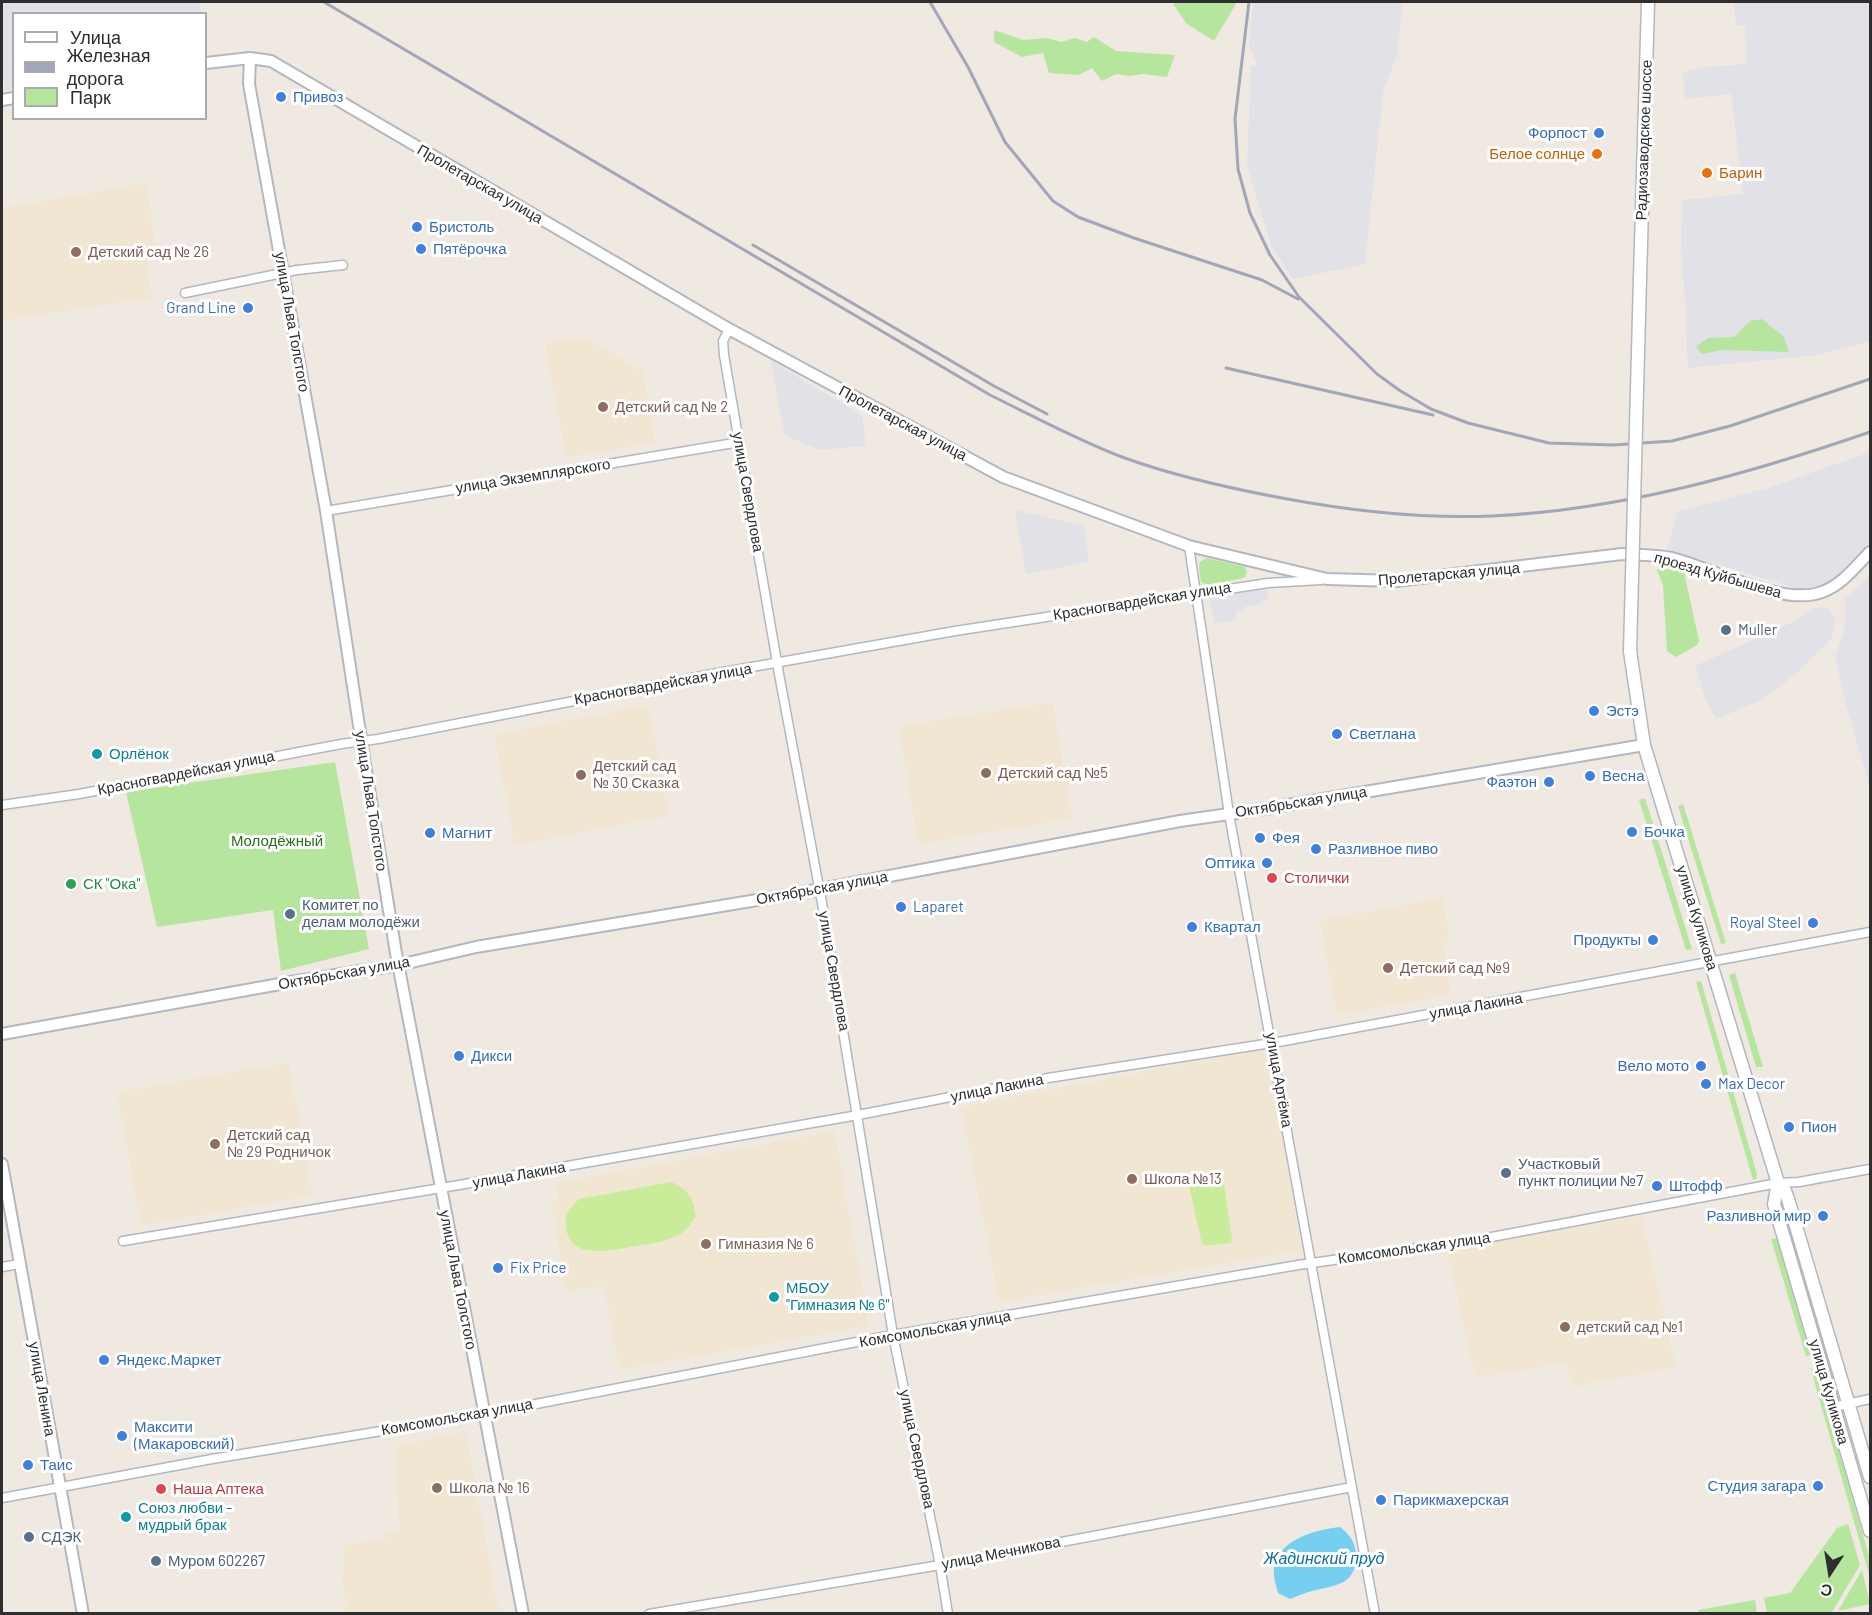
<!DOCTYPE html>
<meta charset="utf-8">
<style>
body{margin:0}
#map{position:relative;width:1872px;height:1615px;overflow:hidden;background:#efe9e1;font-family:Barlow,sans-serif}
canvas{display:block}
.frame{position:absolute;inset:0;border:3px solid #2e2e2e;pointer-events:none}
.legend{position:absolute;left:12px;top:12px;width:195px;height:108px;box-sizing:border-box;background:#fff;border:2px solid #ababab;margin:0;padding:8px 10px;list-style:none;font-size:18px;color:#2e2e2e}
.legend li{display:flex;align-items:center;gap:12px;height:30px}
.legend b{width:30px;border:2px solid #ababab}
.north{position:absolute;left:1800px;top:1543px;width:60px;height:60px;-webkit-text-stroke:4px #fff;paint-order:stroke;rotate:192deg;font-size:16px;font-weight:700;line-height:24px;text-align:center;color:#2e2e2e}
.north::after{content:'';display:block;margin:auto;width:21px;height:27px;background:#2e2e2e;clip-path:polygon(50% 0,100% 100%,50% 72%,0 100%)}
</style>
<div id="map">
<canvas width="1872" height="1615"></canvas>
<div class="frame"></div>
<ul class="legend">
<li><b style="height:8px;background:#fff"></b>Улица</li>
<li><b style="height:8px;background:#a3a6b8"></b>Железная дорога</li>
<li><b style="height:16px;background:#b6e59e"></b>Парк</li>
</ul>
<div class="north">С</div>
</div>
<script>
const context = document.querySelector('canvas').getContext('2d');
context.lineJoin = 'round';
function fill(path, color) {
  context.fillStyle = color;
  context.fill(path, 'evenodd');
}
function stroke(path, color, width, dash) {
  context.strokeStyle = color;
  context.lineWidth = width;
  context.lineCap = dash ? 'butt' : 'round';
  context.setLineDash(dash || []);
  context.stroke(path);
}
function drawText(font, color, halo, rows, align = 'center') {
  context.font = font + ' Barlow,sans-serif';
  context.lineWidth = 6;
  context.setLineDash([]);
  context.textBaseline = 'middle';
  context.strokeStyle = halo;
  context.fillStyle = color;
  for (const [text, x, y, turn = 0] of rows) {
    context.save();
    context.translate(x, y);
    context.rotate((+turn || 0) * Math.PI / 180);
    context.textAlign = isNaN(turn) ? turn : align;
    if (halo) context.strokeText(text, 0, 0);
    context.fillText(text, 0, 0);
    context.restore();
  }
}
const industrial = new Path2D(`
 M 2,2 L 200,2 L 201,13 L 14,14 L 13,89 L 5,91 L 2,67 Z
 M 1253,2 L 1403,2 L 1397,55 L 1383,92 L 1365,264 L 1293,279 L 1272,248 L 1247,166 L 1251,67 L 1258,65 L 1249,47 Z
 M 1734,2 L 1870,2 L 1870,341 L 1818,355 L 1688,368 L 1684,283 L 1682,273 L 1681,233 L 1683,200 L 1743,194 L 1731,94 L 1687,99 L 1684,93 L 1683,72 L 1708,67 L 1747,64 L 1745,25 L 1736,25 Z
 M 771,361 L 862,415 L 866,446 L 819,450 L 784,435 Z
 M 1870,452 L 1870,544 L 1843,571 L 1824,585 L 1799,589 L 1667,549 L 1678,511 L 1768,488 Z
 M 1015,510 L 1084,526 L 1089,562 L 1026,574 Z
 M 1870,575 L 1870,787 L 1846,705 L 1835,658 L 1845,627 L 1845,599 Z
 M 1267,588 L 1269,600 L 1261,601 L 1261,604 L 1244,607 L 1244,610 L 1236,611 L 1237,620 L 1214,624 L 1209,597 Z
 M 1813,608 L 1828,608 L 1836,618 L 1831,640 L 1793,676 L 1761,700 L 1716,719 L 1706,700 L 1695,666 L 1795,621 Z`);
const education = new Path2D(`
 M 147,183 L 156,250 L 146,254 L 152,298 L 2,321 L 2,208 Z
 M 584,338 L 643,371 L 655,443 L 566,458 L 545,343 Z
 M 1053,702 L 1072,819 L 918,844 L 899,726 Z
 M 648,705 L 669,816 L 515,845 L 494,735 Z
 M 1443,898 L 1450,940 L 1443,942 L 1451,995 L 1337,1015 L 1320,920 Z
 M 1267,1048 L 1302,1251 L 999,1302 L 961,1107 Z
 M 289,1062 L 313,1195 L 141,1226 L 117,1092 Z
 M 835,1131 L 869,1326 L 619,1370 L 604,1286 L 566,1291 L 551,1202 L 559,1201 L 556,1183 Z
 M 1642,1216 L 1676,1367 L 1572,1387 L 1566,1363 L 1475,1377 L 1447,1250 Z
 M 466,1431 L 499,1613 L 347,1613 L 342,1583 L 345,1544 L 385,1540 L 384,1533 L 399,1531 L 396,1445 Z`);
const green = new Path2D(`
 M 1178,2 L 1237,2 L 1214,41 L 1187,24 L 1173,4 Z
 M 994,30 L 1023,40 L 1047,38 L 1061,42 L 1075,38 L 1087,42 L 1094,37 L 1116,51 L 1175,55 L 1167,77 L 1143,74 L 1129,76 L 1116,74 L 1102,81 L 1092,68 L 1079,75 L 1049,73 L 1043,53 L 1022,57 L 994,42 Z
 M 1762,319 L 1784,337 L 1789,352 L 1721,350 L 1702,354 L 1696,347 L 1708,338 L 1734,337 L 1750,321 Z
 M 1206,558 L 1245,567 L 1247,573 L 1244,578 L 1209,585 L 1201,582 L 1199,568 L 1200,562 Z
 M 1659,567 L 1684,572 L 1699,641 L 1697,645 L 1676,657 L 1667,651 L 1663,585 L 1657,570 Z
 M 335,762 L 369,949 L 281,971 L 273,910 L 157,927 L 126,792 Z
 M 1645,798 L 1692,949 L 1686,950 L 1639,800 Z
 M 1683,804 L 1726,943 L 1721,944 L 1678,806 Z
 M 1735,973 L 1763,1067 L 1756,1067 L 1729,975 Z
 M 1701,981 L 1757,1174 L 1756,1179 L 1753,1180 L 1696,982 Z
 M 1784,1199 L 1841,1393 L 1836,1394 L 1779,1200 Z
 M 1777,1238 L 1811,1355 L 1806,1356 L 1771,1239 Z
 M 1816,1369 L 1870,1560 L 1870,1578 L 1811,1370 Z
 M 1848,1524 L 1860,1565 L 1832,1612 L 1767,1613 L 1764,1598 L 1790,1593 L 1837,1528 Z
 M 1862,1570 L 1870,1604 L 1838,1611 Z
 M 1755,1600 L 1757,1613 L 1699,1613 L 1698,1610 Z`);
const pitch = new Path2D(`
 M 1219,1172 L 1223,1176 L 1232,1239 L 1231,1243 L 1206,1246 L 1202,1244 L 1201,1239 L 1188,1181 L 1190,1177 Z
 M 671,1182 C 689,1190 693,1198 696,1216 C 692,1221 689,1227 684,1231 C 672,1242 651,1243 635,1246 C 612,1250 569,1262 566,1226 C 564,1213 570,1208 579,1199 Z`);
const water = new Path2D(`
 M 1340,1527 C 1349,1534 1355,1541 1356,1554 C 1357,1585 1336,1585 1312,1591 C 1304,1593 1297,1596 1290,1599 L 1278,1593 C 1277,1587 1274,1581 1274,1575 C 1272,1541 1314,1530 1340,1527 Z`);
const minor = new Path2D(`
 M 185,293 L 297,270 L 343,265
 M 729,329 L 723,341 L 724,355 L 779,674 L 822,903 L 893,1335 L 940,1565 L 948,1614
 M 326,511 L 740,442
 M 1189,546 L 1229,814 L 1375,1614
 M 2,805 L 79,794 L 341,744 L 378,739 L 718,673 L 955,631 L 1268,583 L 1321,580
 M 123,1241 L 459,1185 L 858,1115 L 1048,1078 L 1284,1041 L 1870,932
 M 2,1267 L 19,1264
 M 1833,1407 L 1870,1399
 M 2,1498 L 212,1459 L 484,1414 L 893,1335 L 1298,1265 L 1481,1239 L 1778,1183 L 1799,1182 L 1870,1169
 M 649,1614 L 940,1565 L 1352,1487`);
const tertiary = new Path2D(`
 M 250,58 L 249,84 L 326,511 L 364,758 L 396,953 L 523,1614
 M 206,63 L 250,58 L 271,61 L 729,329 L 1003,477 L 1189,546 L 1327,579 L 1396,581 L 1622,554 C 1639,555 1655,555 1672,558 C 1712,568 1783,607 1822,592 C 1842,585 1856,566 1870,552
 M 2,100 L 14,98
 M 2,1034 L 291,982 L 399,965 L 476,947 L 805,892 L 1180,821 L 1264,809 L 1644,745
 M 2,1164 L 83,1614`);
const secondary = new Path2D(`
 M 1640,278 L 1648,2
 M 1630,651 L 1644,745 L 1778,1183 L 1785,1191 L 1788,1199 L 1870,1477
 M 1778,1183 L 1774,1204 L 1870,1531`);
const rail = new Path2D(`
 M 324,2 L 990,395 C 1033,416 1077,440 1122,457 C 1174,476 1228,488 1282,498 C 1351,511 1422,519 1492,516 C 1622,510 1748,474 1870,432
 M 930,2 L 968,67 L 1005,142 L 1053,201 L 1078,217 L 1134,238 L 1262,280 L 1298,299
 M 1249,2 L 1235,119 L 1238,169 L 1250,213 L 1270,255 L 1299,297 L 1377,374 L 1399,390 L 1431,409 L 1468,423 L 1549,443 L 1613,445 L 1672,441 L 1730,426 L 1870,379
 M 753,245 L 994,386 L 1047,414
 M 1226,368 L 1433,415`);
const secondaryBridge = new Path2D(`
 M 1630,651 L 1640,278`);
const markers = [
 [281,97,6,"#3f7fe0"],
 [1599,133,6,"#3f7fe0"],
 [1597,154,6,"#e8710a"],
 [1707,173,6,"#e8710a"],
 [417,227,6,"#3f7fe0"],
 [421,249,6,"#3f7fe0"],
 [76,252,6,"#8d6e63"],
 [248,308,6,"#3f7fe0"],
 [603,407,6,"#8d6e63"],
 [1726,630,6,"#5c6f8a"],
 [1594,711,6,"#3f7fe0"],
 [1337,734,6,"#3f7fe0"],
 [97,754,6,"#0f9aa8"],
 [986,773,6,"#8d6e63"],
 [581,775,6,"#8d6e63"],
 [1590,776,6,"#3f7fe0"],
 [1549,782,6,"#3f7fe0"],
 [1632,832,6,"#3f7fe0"],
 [430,833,6,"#3f7fe0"],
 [1260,838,6,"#3f7fe0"],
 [1316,849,6,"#3f7fe0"],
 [1267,863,6,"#3f7fe0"],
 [1272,878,6,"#e0444e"],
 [71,884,6,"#2e9e5b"],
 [901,907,6,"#3f7fe0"],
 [290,914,6,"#5c6f8a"],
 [1813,923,6,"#3f7fe0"],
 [1192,927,6,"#3f7fe0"],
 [1653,940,6,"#3f7fe0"],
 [1388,968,6,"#8d6e63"],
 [459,1056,6,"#3f7fe0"],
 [1701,1066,6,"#3f7fe0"],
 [1706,1084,6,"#3f7fe0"],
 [1789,1127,6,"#3f7fe0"],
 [215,1144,6,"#8d6e63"],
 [1506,1173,6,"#5c6f8a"],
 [1132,1179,6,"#8d6e63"],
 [1657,1186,6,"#3f7fe0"],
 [1823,1216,6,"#3f7fe0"],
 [706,1244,6,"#8d6e63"],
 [498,1268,6,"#3f7fe0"],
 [774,1297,6,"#0f9aa8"],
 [1565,1327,6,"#8d6e63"],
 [104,1360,6,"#3f7fe0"],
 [122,1436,6,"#3f7fe0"],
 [28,1465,6,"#3f7fe0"],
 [1818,1486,6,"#3f7fe0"],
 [437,1488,6,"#8d6e63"],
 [161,1489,6,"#e0444e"],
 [1381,1500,6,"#3f7fe0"],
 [126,1517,6,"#0f9aa8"],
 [29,1537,6,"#5c6f8a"],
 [156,1561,6,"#5c6f8a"]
];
const shopNames = [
 ["Привоз",293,97],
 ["Форпост",1587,133,"right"],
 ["Бристоль",429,227],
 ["Пятёрочка",433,249],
 ["Grand Line",236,308,"right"],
 ["Эстэ",1606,711],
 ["Светлана",1349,734],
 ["Весна",1602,776],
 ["Фаэтон",1537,782,"right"],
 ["Бочка",1644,832],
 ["Магнит",442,833],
 ["Фея",1272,838],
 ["Разливное пиво",1328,849],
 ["Оптика",1255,863,"right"],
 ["Laparet",913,907],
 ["Royal Steel",1801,923,"right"],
 ["Квартал",1204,927],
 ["Продукты",1641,940,"right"],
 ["Дикси",471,1056],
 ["Вело мото",1689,1066,"right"],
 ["Max Decor",1718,1084],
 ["Пион",1801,1127],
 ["Штофф",1669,1186],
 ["Разливной мир",1811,1216,"right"],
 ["Fix Price",510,1268],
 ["Яндекс.Маркет",116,1360],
 ["Максити",134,1427],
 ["(Макаровский)",134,1444],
 ["Таис",40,1465],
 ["Студия загара",1806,1486,"right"],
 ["Парикмахерская",1393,1500]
];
const streetNames = [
 ["Радиозаводское шоссе",1644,140,-88],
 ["Пролетарская улица",480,184,30],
 ["улица Льва Толстого",292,322,80],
 ["Пролетарская улица",903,423,28],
 ["улица Экземплярского",533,476,-9],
 ["улица Свердлова",748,492,80],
 ["Пролетарская улица",1449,574,-5],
 ["проезд Куйбышева",1718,575,16],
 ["Красногвардейская улица",1142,601,-9],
 ["Красногвардейская улица",663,684,-10],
 ["Красногвардейская улица",186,773,-11],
 ["улица Льва Толстого",371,801,81],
 ["Октябрьская улица",1301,802,-9],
 ["Октябрьская улица",822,888,-10],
 ["улица Куликова",1697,918,73],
 ["улица Свердлова",834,971,80],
 ["Октябрьская улица",344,973,-10],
 ["улица Лакина",1476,1006,-10],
 ["улица Артёма",1279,1080,80],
 ["улица Лакина",997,1088,-11],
 ["улица Лакина",519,1175,-10],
 ["Комсомольская улица",1414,1248,-8],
 ["улица Льва Толстого",458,1280,79],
 ["Комсомольская улица",935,1329,-10],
 ["улица Ленина",42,1389,80],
 ["улица Куликова",1829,1392,74],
 ["Комсомольская улица",457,1417,-10],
 ["улица Свердлова",917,1449,78],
 ["улица Мечникова",1001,1553,-11]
];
const foodNames = [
 ["Белое солнце",1585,154],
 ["Барин",1719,173,"left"]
];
const educationNames = [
 ["Детский сад № 26",88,252],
 ["Детский сад № 2",615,407],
 ["Детский сад",593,766],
 ["№ 30 Сказка",593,783],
 ["Детский сад №5",998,773],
 ["Детский сад №9",1400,968],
 ["Детский сад",227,1135],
 ["№ 29 Родничок",227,1152],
 ["Школа №13",1144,1179],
 ["Гимназия № 6",718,1244],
 ["детский сад №1",1577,1327],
 ["Школа № 16",449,1488]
];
const serviceNames = [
 ["Muller",1738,630],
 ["Комитет по",302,905],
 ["делам молодёжи",302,922],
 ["Участковый",1518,1164],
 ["пункт полиции №7",1518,1181],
 ["СДЭК",41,1537],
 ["Муром 602267",168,1561]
];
const cultureNames = [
 ["Орлёнок",109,754],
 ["МБОУ",786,1288],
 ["\"Гимназия № 6\"",786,1305],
 ["Союз любви -",138,1508],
 ["мудрый брак",138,1525]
];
const parkNames = [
 ["Молодёжный",277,841]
];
const healthNames = [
 ["Столички",1284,878],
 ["Наша Аптека",173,1489]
];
const leisureNames = [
 ["СК \"Ока\"",83,884]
];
const waterNames = [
 ["Жадинский пруд",1324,1559]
];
fill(industrial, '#e3e1e8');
fill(education, '#f0e6d1');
fill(green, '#b6e59e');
fill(pitch, '#c9ec9a');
fill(water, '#75cff0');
stroke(minor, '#b4b7c1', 11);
stroke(tertiary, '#b4b7c1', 14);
stroke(secondary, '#b4b7c1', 15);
stroke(minor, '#fff', 8);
stroke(tertiary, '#fff', 10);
stroke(secondary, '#fff', 12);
stroke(rail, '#a3a6b8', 3);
stroke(secondaryBridge, '#b4b7c1', 15, []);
stroke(secondaryBridge, '#fff', 12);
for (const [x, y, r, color] of markers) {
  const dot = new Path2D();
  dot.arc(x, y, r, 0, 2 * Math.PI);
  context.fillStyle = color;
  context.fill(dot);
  stroke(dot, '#fff', 2);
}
drawText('15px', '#366cbe', '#fff', shopNames, 'left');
drawText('15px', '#2e2e2e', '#fff', streetNames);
drawText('15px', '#c56008', '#fff', foodNames, 'right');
drawText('15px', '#785e54', '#fff', educationNames, 'left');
drawText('15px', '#4e5e75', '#fff', serviceNames, 'left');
drawText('15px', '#0d838f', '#fff', cultureNames, 'left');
drawText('15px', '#2c6e1b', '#fff', parkNames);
drawText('15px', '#be3a42', '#fff', healthNames, 'left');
drawText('15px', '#27864d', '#fff', leisureNames, 'left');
drawText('italic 16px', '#0d6fa3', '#fff', waterNames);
</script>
